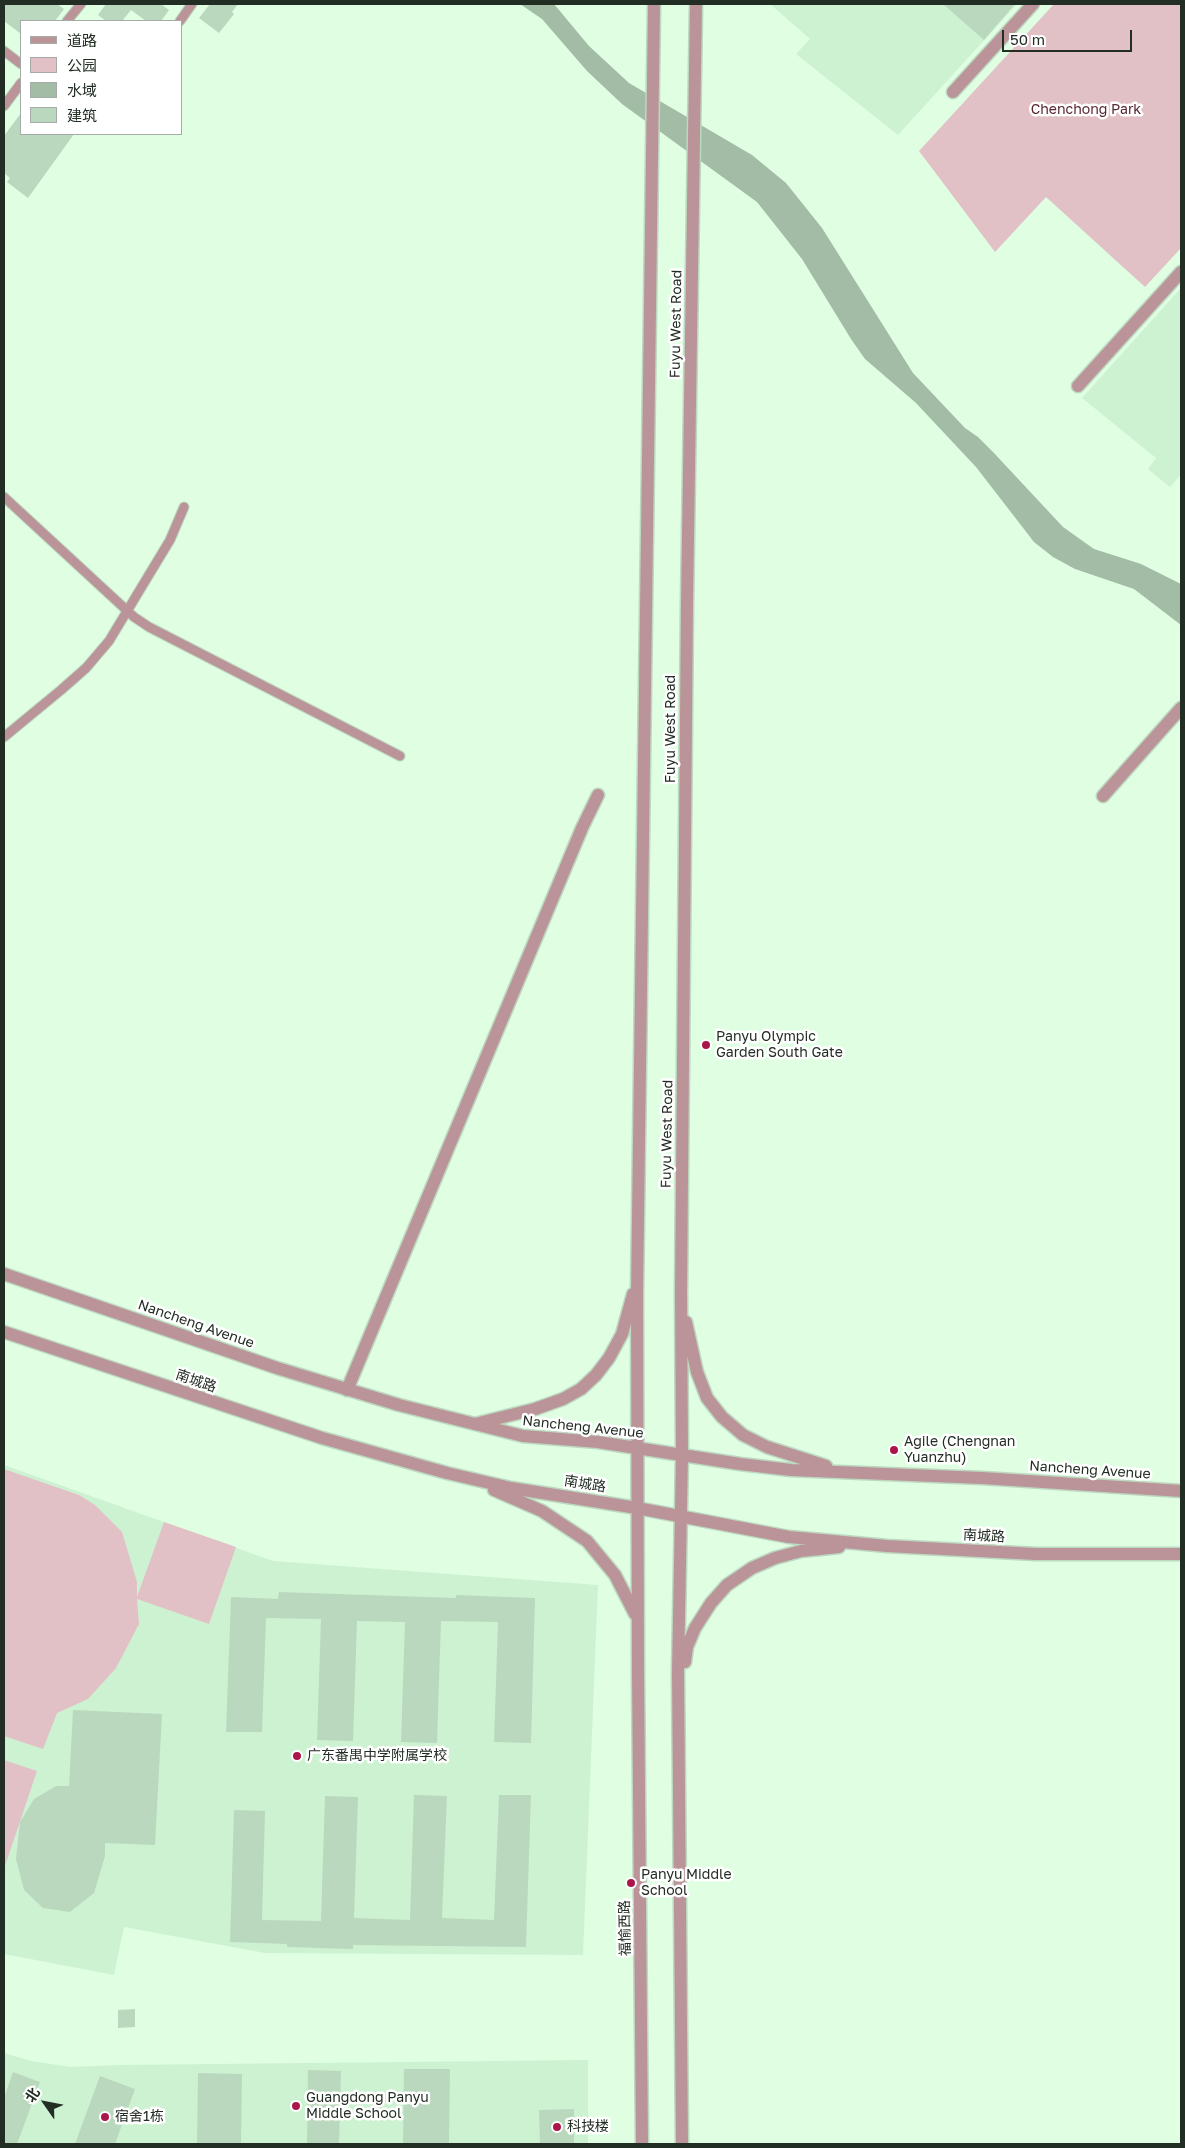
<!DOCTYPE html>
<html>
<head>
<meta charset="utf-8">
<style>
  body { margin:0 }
  #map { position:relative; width:1185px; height:2148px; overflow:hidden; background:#dffee2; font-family:"Golos Text","Noto Sans SC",sans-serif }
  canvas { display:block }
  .frame { position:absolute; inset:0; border:5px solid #222d23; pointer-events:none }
  .legend { position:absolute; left:20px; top:20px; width:162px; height:115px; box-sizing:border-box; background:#fff; border:1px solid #a7aba7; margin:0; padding:6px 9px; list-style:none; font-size:15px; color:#222d23 }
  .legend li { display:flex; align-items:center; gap:10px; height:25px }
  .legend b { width:25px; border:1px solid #a7aba7 }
  .north { position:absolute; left:20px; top:2078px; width:50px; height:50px; -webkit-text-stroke:4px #fff; paint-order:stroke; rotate:303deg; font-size:14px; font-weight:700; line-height:20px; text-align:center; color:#222d23 }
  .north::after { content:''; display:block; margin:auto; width:18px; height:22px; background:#222d23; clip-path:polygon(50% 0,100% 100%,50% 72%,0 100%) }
  .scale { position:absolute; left:1002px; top:30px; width:130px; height:22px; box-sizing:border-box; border:2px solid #222d23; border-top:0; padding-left:6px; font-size:15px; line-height:18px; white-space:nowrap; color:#222d23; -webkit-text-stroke:4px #fff; paint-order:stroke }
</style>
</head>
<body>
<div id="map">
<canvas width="1185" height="2148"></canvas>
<div class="frame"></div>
<ul class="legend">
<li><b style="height:6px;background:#ba9499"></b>道路</li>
<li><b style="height:14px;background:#e1c1c6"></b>公园</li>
<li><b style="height:14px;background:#a2bca5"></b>水域</li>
<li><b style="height:14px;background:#bad8bd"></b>建筑</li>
</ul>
<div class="north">北</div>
<div class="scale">50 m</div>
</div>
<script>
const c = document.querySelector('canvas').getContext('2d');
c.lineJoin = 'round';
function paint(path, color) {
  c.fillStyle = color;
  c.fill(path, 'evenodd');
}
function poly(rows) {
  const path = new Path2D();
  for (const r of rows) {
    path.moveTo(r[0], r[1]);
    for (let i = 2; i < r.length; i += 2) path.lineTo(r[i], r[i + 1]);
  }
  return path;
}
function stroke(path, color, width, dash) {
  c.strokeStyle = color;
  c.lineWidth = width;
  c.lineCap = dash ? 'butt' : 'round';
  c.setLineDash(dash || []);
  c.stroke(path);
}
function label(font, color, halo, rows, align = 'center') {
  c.font = font + ' "Golos Text","Noto Sans SC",sans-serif';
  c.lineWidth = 5;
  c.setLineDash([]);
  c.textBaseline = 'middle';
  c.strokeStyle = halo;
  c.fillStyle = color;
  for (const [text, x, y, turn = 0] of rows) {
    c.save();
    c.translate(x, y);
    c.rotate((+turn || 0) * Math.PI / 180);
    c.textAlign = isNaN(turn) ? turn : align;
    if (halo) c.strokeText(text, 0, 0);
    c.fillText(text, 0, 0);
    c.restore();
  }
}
paint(poly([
  [770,4,1017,4,898,135,796,54,810,39],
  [1181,288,1181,474,1170,487,1148,469,1156,458,1082,398],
  [4,1465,273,1561,598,1585,583,1955,265,1953,124,1927,114,1975,4,1954],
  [4,2053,31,2061,71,2067,122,2065,588,2060,588,2144,4,2144]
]), '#cdf2d1');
paint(poly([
  [1054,4,1181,4,1181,248,1145,287,1046,197,995,252,919,151],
  [4,1469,79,1495,95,1505,122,1532,137,1582,137,1597,164,1522,236,1547,209,1624,137,1599,139,1624,116,1668,88,1699,57,1713,43,1749,4,1736],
  [4,1760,37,1771,4,1869]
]), '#e1c1c6');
paint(poly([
  [520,4,554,4,589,46,629,83,752,155,786,183,822,228,913,373,965,428,978,437,993,452,1063,527,1094,549,1141,564,1181,584,1181,625,1134,589,1075,569,1053,557,1034,542,976,467,916,403,865,359,851,339,802,259,757,202,622,104,587,71,542,19]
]), '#a2bca5');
paint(poly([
  [4,4,57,4,64,9,55,21,21,21,21,34,4,21],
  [106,4,161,4,169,10,161,21,146,21,131,10,122,21,106,21,98,15],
  [210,4,238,4,232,12,234,14,219,33,199,18],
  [943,4,1015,4,984,40],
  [21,113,21,134,74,134,28,198,7,182,10,178,4,173,4,136],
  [279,1592,456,1598,456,1595,535,1598,531,1743,494,1742,498,1622,441,1621,437,1743,401,1742,405,1622,357,1621,353,1741,317,1740,321,1619,266,1618,262,1732,226,1732,231,1597,278,1599],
  [73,1710,162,1714,155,1845,105,1843,105,1856,94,1893,70,1912,43,1908,24,1890,16,1859,20,1822,34,1799,56,1786,69,1786],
  [414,1795,447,1796,442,1918,494,1920,499,1795,531,1795,526,1947,353,1945,353,1949,287,1947,287,1944,230,1942,234,1810,265,1811,262,1920,321,1921,325,1796,358,1797,354,1918,410,1920],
  [135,2009,135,2027,118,2028,118,2010],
  [404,2069,450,2069,449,2144,403,2144],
  [308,2070,341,2071,339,2144,307,2144],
  [13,2072,40,2082,17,2144,4,2144,4,2098],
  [198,2073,242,2074,241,2144,197,2144],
  [100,2076,135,2089,115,2144,75,2144],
  [574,2109,574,2144,540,2144,539,2110]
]), '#bad8bd');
const service = poly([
  [67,21,81,4],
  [180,21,192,4],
  [4,51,21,64],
  [4,106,21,83],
  [4,497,134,617,149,627,400,756],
  [4,737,61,690,86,668,109,641,170,540,184,507]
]);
const minor = poly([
  [953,92,1033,4],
  [1078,386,1181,272],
  [1103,796,1181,708],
  [347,1390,582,828,598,795]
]);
const tertiary = poly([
  [4,1274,277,1368,399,1405,523,1436,598,1442,740,1464,791,1470,982,1478,1181,1491],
  [686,1322,697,1372,707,1398,722,1417,743,1435,767,1447,826,1466],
  [4,1332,322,1438,447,1473,511,1488,637,1508,789,1537,887,1546,1036,1554,1181,1554],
  [475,1424,535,1409,563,1399,581,1389,596,1375,609,1358,622,1334,633,1294],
  [494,1490,542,1511,587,1541,615,1575,635,1614],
  [685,1662,687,1647,695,1628,711,1603,727,1585,752,1568,775,1558,801,1551,839,1547],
  [642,2144,638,1671,637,1292,654,4],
  [682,2144,678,1672,682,1454,681,1292,687,603,696,4]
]);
stroke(service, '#bdd8c0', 11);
stroke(minor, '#bdd8c0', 15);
stroke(tertiary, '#bdd8c0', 15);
stroke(service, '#ba9499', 9);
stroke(minor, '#ba9499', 12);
stroke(tertiary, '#ba9499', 12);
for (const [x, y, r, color] of [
  [706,1045,5,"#aa1649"],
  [894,1450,5,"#aa1649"],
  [297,1756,5,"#aa1649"],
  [631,1883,5,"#aa1649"],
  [296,2106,5,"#aa1649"],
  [105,2117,5,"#aa1649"],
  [557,2127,5,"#aa1649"]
]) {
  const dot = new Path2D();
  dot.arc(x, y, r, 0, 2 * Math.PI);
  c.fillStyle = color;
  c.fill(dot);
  stroke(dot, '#fff', 2);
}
label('14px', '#582731', '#fff', [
  ["Chenchong Park",1086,110]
]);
label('14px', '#222d23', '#fff', [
  ["Fuyu West Road",676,324,-89],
  ["Fuyu West Road",671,729,-90],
  ["Fuyu West Road",667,1134,-89],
  ["Nancheng Avenue",196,1324,19],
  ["南城路",196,1381,19],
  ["Nancheng Avenue",583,1427,6],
  ["Nancheng Avenue",1090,1470,4],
  ["南城路",585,1484,9],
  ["南城路",984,1536,3],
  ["福愉西路",625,1928,-91]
]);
label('14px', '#222d23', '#fff', [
  ["Panyu Olympic",716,1037],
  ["Garden South Gate",716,1053],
  ["Agile (Chengnan",904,1442],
  ["Yuanzhu)",904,1458],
  ["广东番禺中学附属学校",307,1756],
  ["Panyu Middle",641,1875],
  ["School",641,1891],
  ["Guangdong Panyu",306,2098],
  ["Middle School",306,2114],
  ["宿舍1栋",115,2117],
  ["科技楼",567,2127]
], 'left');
</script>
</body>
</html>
